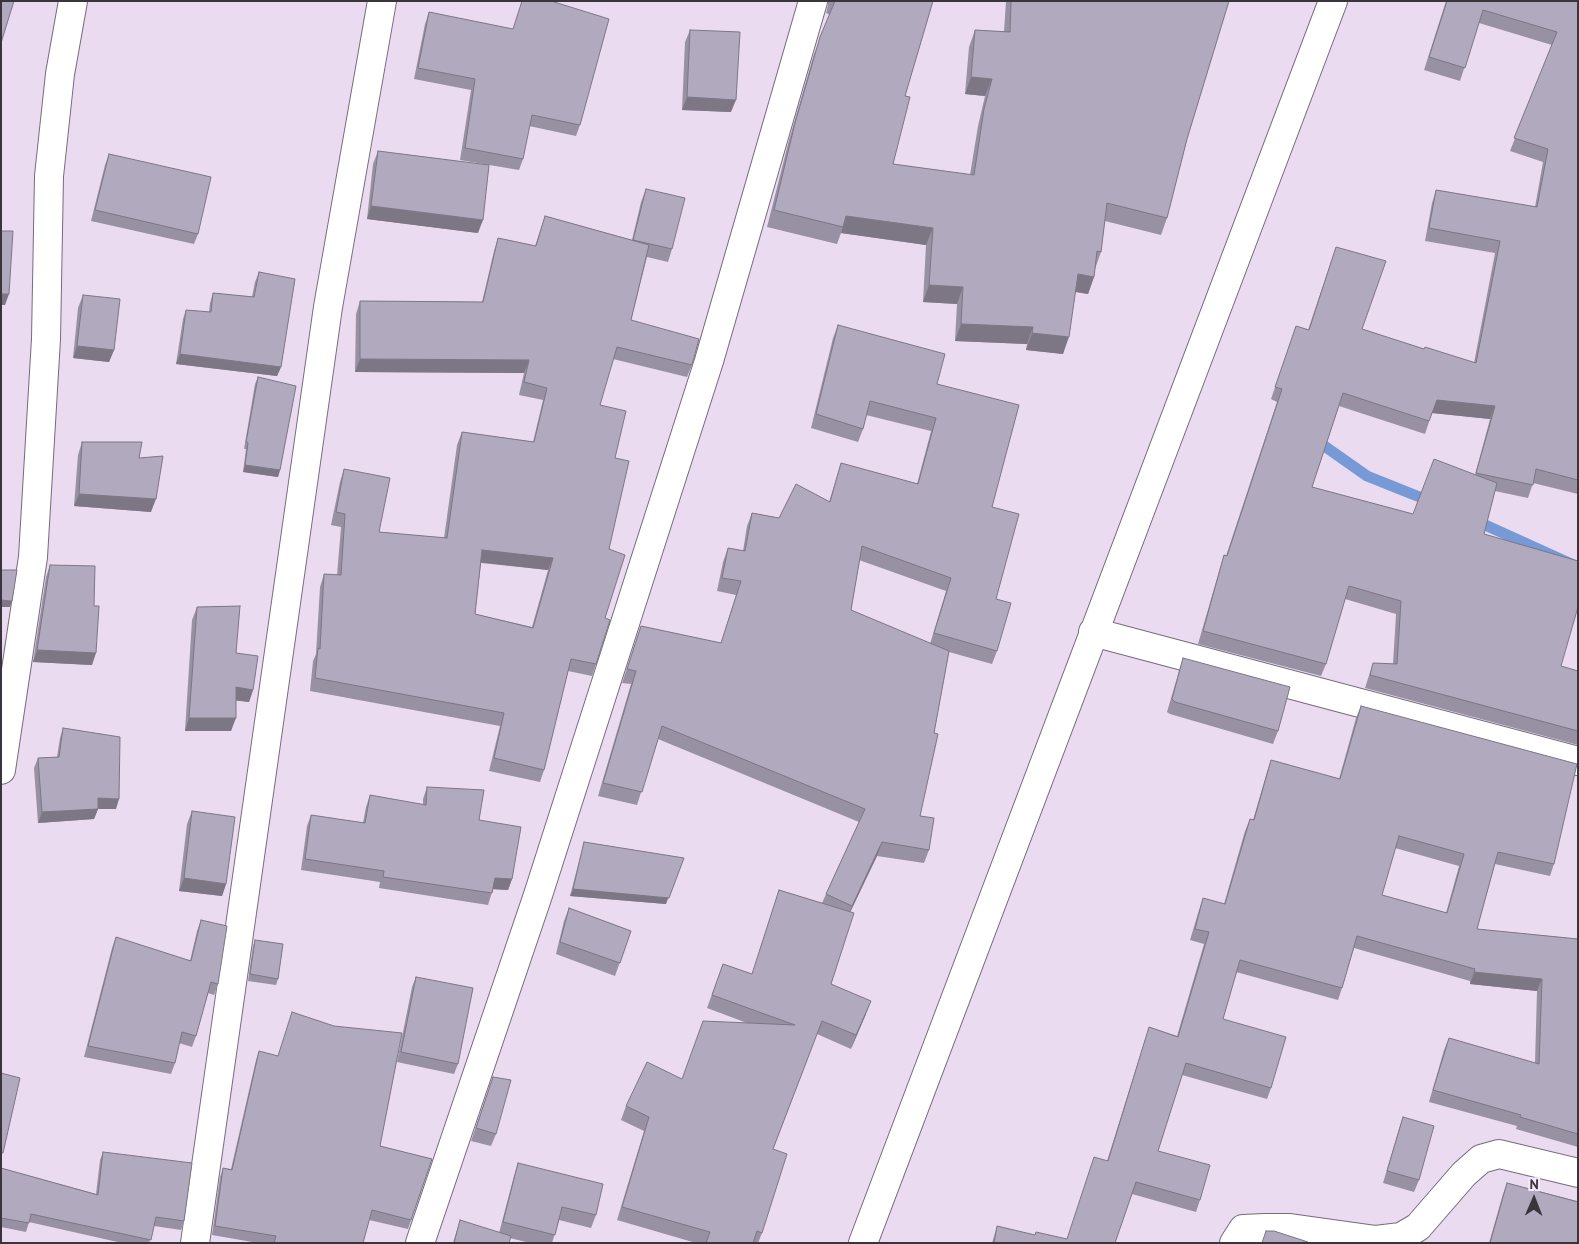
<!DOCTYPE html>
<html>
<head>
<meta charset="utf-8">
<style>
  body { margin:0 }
  #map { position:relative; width:1579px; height:1244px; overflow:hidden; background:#eadbf0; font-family:"PT Sans",sans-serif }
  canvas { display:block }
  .frame { position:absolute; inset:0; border:2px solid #3a353d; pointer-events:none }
  .north { position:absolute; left:1509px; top:1174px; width:50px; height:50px; -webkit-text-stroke:4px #f7e8fd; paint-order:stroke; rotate:1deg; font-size:14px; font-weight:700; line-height:20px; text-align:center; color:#3a353d }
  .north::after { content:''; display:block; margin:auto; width:18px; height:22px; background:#3a353d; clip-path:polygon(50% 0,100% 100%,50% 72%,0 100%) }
</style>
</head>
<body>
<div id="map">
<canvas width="1579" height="1244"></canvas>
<div class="frame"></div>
<div class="north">N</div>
</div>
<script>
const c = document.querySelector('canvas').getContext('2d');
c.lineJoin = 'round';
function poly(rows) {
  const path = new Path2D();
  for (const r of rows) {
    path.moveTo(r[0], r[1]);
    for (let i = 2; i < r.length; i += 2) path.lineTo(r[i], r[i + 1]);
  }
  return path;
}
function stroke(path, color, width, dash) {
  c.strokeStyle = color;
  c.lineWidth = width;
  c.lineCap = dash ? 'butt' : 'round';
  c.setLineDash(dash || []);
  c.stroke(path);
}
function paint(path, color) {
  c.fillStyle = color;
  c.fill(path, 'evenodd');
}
stroke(poly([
  [1313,438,1367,476,1432,502],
  [1472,519,1578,567]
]), '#779ad7', 11);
const street = poly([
  [1093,632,1578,761],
  [1,770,33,557,46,339,49,176,60,74,73,1],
  [195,1243,328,307,382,1],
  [420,1243,538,895,709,361,813,1],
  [1234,1243,1243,1229,1265,1228,1290,1228,1376,1240,1401,1237,1418,1227,1464,1174,1481,1159,1499,1154,1578,1173]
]);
const highway = poly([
  [863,1243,1333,1]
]);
stroke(street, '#776b7d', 30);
stroke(highway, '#776b7d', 30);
stroke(street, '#fff', 28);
stroke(highway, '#fff', 28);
paint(poly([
  [828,1,933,1,905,96,893,164,970,175,978,126,985,96,965,94,969,47,975,30,1004,32,1006,1,1229,1,1187,139,1167,218,1161,235,1105,221,1101,252,1095,269,1094,277,1088,294,1075,292,1063,354,1026,350,1027,344,955,341,957,304,923,302,926,245,841,233,837,244,767,227,789,140,814,54,830,15,826,13,828,5],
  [1446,1,1578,1,1578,494,1533,483,1528,498,1495,491,1484,534,1561,666,1578,671,1578,745,1365,688,1373,663,1393,664,1396,614,1345,599,1326,664,1321,676,1198,644,1220,568,1224,555,1226,556,1277,402,1271,399,1296,326,1308,330,1336,247,1362,329,1424,349,1474,363,1495,253,1425,241,1432,203,1436,190,1535,207,1543,162,1510,151,1552,45,1479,23,1460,81,1424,70],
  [1339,406,1425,434,1432,413,1490,419,1475,475,1413,514,1312,487],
  [429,12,580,125,576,136,529,126,523,159,519,170,460,160,471,90,414,79,425,24],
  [690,30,731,112,682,110,685,42],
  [378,151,478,233,367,219,373,164],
  [109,154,198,234,194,244,91,221,105,165],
  [646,189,672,249,668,262,647,257,631,320,692,365,687,377,613,359,600,405,615,458,605,618,596,664,592,676,568,671,544,770,540,782,489,771,500,726,310,691,313,661,316,654,320,587,324,574,337,575,341,527,331,525,340,482,344,469,379,532,444,538,457,445,462,432,533,442,543,400,519,395,524,373,355,372,356,314,360,301,482,302,494,251,498,238,535,246,545,216,632,240,641,202],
  [481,563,548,570,532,627,475,614],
  [259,272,281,367,277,376,176,364,183,319,186,310,209,312,210,303,213,293,252,297,255,282],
  [83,295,114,350,109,362,73,358,78,308],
  [838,325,937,384,992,507,996,599,997,651,992,664,949,652,934,733,920,816,929,850,924,863,877,856,850,912,831,984,866,1014,851,1049,817,1034,773,1149,762,1233,758,1243,696,1243,617,1220,644,1131,621,1120,626,1106,682,1079,747,1023,707,1008,723,964,752,974,779,890,822,903,826,894,859,822,658,739,637,805,598,796,631,684,622,683,641,626,721,643,736,595,717,591,723,562,728,548,743,551,747,526,752,513,779,518,829,502,841,463,917,484,931,431,866,415,863,429,858,442,811,428,833,338],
  [859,560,946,591,930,644,851,610],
  [258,377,280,470,278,477,243,472,246,449,244,449,255,384],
  [82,442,139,458,151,512,74,506,78,455],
  [50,565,94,606,92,665,33,662,46,577],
  [197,607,236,653,253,690,249,702,236,700,231,731,185,731,192,620],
  [1183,658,1278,731,1273,744,1170,714,1167,712,1179,671],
  [1361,706,1554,864,1550,876,1495,864,1477,929,1578,939,1578,1147,1516,1129,1517,1126,1429,1102,1444,1050,1449,1038,1535,1063,1537,991,1470,984,1470,981,1354,948,1342,988,1338,1000,1236,972,1223,1019,1271,1088,1267,1099,1182,1075,1158,1151,1200,1200,1196,1212,1132,1194,1115,1243,992,1243,997,1226,1035,1235,1067,1239,1107,1161,1149,1027,1177,1036,1204,944,1190,940,1199,910,1203,898,1224,904,1245,831,1250,819,1253,820,1267,772,1271,760,1339,779,1356,718],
  [1395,848,1459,866,1446,913,1382,895],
  [63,728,116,809,98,809,94,819,38,823,34,768,38,758,57,757,60,738],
  [427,787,479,820,512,879,508,890,493,889,488,905,379,888,380,882,301,870,307,826,311,815,363,823,366,807,370,795,423,805,423,799],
  [192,811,226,884,222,896,179,891,187,824],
  [584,842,666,904,570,896],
  [569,908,631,931,615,976,556,954,564,921],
  [201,920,218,984,214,995,208,993,196,1036,192,1047,179,1043,175,1063,171,1074,84,1057,112,948,116,937,190,961,197,931],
  [255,940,278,979,276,985,248,981,253,946],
  [416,977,458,1064,454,1074,397,1062,412,987],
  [259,1051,380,1146,432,1159,408,1229,369,1220,363,1243,258,1243,212,1235,220,1177,223,1168,231,1169,256,1060],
  [493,1077,496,1134,491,1146,471,1141],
  [1403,1117,1419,1180,1414,1192,1383,1183,1399,1129],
  [103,1152,184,1221,181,1230,154,1226,149,1243,122,1243,29,1222,26,1232,1,1227,1,1168,96,1194,100,1160],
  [518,1163,596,1215,591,1228,559,1220,552,1243,530,1243,510,1238,509,1243,453,1243,460,1220,499,1233,514,1176],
  [1507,1183,1577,1201,1578,1200,1578,1243,1489,1243,1503,1194]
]), '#9891a3');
paint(poly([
  [971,77,992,79,985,96,965,94],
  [687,97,736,100,731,112,682,110],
  [371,206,483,220,478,233,367,219],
  [846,216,933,228,926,245,841,233],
  [1078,274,1094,277,1088,294,1071,291],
  [929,285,963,287,957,304,923,302],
  [1,294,9,294,5,305,1,305],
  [961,324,1033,327,1027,344,955,341],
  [1032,333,1069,337,1063,354,1026,350],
  [77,346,114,350,109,362,73,358],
  [180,354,281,367,277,376,176,364],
  [360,359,529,360,524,373,355,372],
  [1437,400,1495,406,1490,419,1432,413],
  [245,465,280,470,278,477,243,472],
  [79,494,156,499,151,512,74,506],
  [482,550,553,558,548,570,478,562],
  [1,600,12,601,10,607,1,607],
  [37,650,96,653,92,665,33,662],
  [236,687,253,690,249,702,231,700],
  [189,718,236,718,231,731,185,731],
  [98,798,119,799,116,809,98,809,94,819,38,823,42,812],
  [882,842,877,856,847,919,852,906],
  [684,858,666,904,570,896,573,889],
  [184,878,226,884,222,896,179,891],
  [495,878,512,879,508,890,491,889],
  [1474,972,1542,979,1537,991,1470,984],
  [871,1001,866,1014,851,1049,856,1035]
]), '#7c7685');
const building = poly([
  [1,1,14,1,1,43,1,1],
  [522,1,551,1,609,19,580,125,532,115,523,159,465,148,475,79,418,68,429,12,513,29,522,1],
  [835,1,933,1,905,96,910,97,893,164,974,175,984,109,992,79,971,77,975,30,1010,32,1011,1,1229,1,1187,139,1167,218,1107,203,1101,252,1097,251,1094,277,1078,274,1069,337,1032,333,1033,327,961,324,963,287,929,285,933,228,846,216,843,227,774,210,795,123,820,37,835,1],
  [1447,1,1578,1,1578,480,1536,469,1533,485,1476,473,1495,406,1437,400,1429,421,1343,393,1312,487,1413,514,1434,459,1497,483,1484,534,1578,561,1578,607,1561,666,1578,671,1578,731,1370,675,1373,663,1397,664,1401,601,1349,586,1326,664,1203,631,1224,555,1227,556,1282,389,1275,387,1296,326,1309,330,1336,247,1386,261,1362,329,1424,349,1425,347,1476,363,1500,241,1429,228,1436,190,1537,207,1548,149,1514,138,1557,32,1483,10,1465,68,1429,57,1447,1],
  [690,30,740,32,736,100,687,97,690,30],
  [378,151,489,165,483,220,371,206,378,151],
  [109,154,211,177,198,234,95,210,109,154],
  [646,189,685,198,672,249,633,240,646,189],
  [545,216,649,245,631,320,699,339,692,365,617,347,600,405,626,411,615,458,629,461,609,549,625,555,605,618,610,620,596,664,571,659,544,770,494,758,504,713,315,678,318,648,320,649,324,574,341,575,345,514,336,512,344,469,390,478,379,532,447,538,462,432,534,442,547,388,524,382,529,360,360,359,360,301,483,302,498,238,536,246,545,216],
  [482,550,553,558,533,628,475,614,482,550],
  [1,231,13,231,9,294,1,294,1,231],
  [259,272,295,279,281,367,180,354,186,310,211,312,213,293,254,297,259,272],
  [83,295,120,299,114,350,77,346,83,295],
  [838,325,945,354,937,384,1019,405,992,507,1019,514,996,599,1011,603,997,651,934,633,951,578,862,546,851,610,949,651,934,733,938,734,920,816,934,818,929,850,882,842,852,906,826,894,865,809,662,726,642,792,603,783,636,671,627,669,641,626,721,643,741,581,722,578,728,548,745,551,752,513,779,518,796,484,830,502,841,463,918,484,936,418,870,401,863,429,816,414,838,325],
  [258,377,296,386,280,470,245,465,248,443,246,442,258,377],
  [82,442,142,442,139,458,163,456,156,499,79,494,82,442],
  [50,565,95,566,94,606,99,606,96,653,37,650,50,565],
  [1,570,17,570,12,601,1,600,1,570],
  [240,606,236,653,258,656,253,690,236,687,236,718,189,718,197,607,240,606],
  [1183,658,1290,687,1278,731,1175,702,1172,699,1183,658],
  [1361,706,1577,764,1554,864,1498,852,1477,929,1578,939,1578,1134,1520,1117,1521,1115,1433,1090,1449,1038,1539,1064,1542,979,1474,972,1475,969,1357,936,1342,988,1240,960,1223,1019,1286,1037,1271,1088,1186,1063,1158,1151,1210,1165,1200,1200,1136,1182,1115,1243,994,1243,997,1226,1035,1235,1036,1232,1067,1239,1094,1157,1108,1161,1149,1027,1178,1037,1209,932,1195,929,1203,898,1225,904,1250,819,1254,820,1271,760,1340,779,1361,706],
  [1399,836,1464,854,1447,913,1382,895,1399,836],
  [63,728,120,737,119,799,98,798,98,809,42,812,38,758,59,757,63,728],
  [427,787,484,790,479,820,521,827,512,879,495,878,492,893,383,877,384,871,305,859,311,815,365,823,370,795,426,805,427,787],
  [192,811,235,817,226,884,184,878,192,811],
  [584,842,684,858,669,898,573,889,584,842],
  [779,890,854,913,831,984,871,1001,856,1035,822,1021,773,1149,787,1154,762,1233,757,1231,753,1243,706,1243,710,1232,622,1207,649,1117,626,1106,647,1062,682,1079,703,1021,795,1025,712,995,723,964,752,974,779,890],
  [569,908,631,931,620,963,560,942,569,908],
  [201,920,227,926,218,984,211,982,196,1036,182,1032,175,1063,88,1046,116,937,191,961,201,920],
  [255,940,283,944,278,979,250,974,255,940],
  [416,977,473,988,458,1064,401,1052,416,977],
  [292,1012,334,1026,402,1033,380,1146,432,1159,411,1220,372,1210,363,1243,274,1243,276,1236,215,1226,223,1168,232,1170,259,1051,278,1056,292,1012],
  [1,1073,20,1078,3,1153,1,1153,1,1073],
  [493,1077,511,1080,496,1134,476,1128,493,1077],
  [1403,1117,1434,1126,1419,1180,1387,1171,1403,1117],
  [103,1152,192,1163,184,1221,156,1217,151,1240,31,1214,29,1223,1,1218,1,1168,98,1195,103,1152],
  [518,1163,603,1184,596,1215,562,1207,555,1235,503,1222,518,1163],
  [1507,1183,1578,1202,1578,1243,1490,1243,1507,1183],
  [460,1220,511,1236,509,1243,454,1243,460,1220],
  [1266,1231,1274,1231,1308,1242,1307,1243,1262,1243,1266,1231]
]);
paint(building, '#b1a9be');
stroke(building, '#7c7685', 1);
</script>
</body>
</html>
